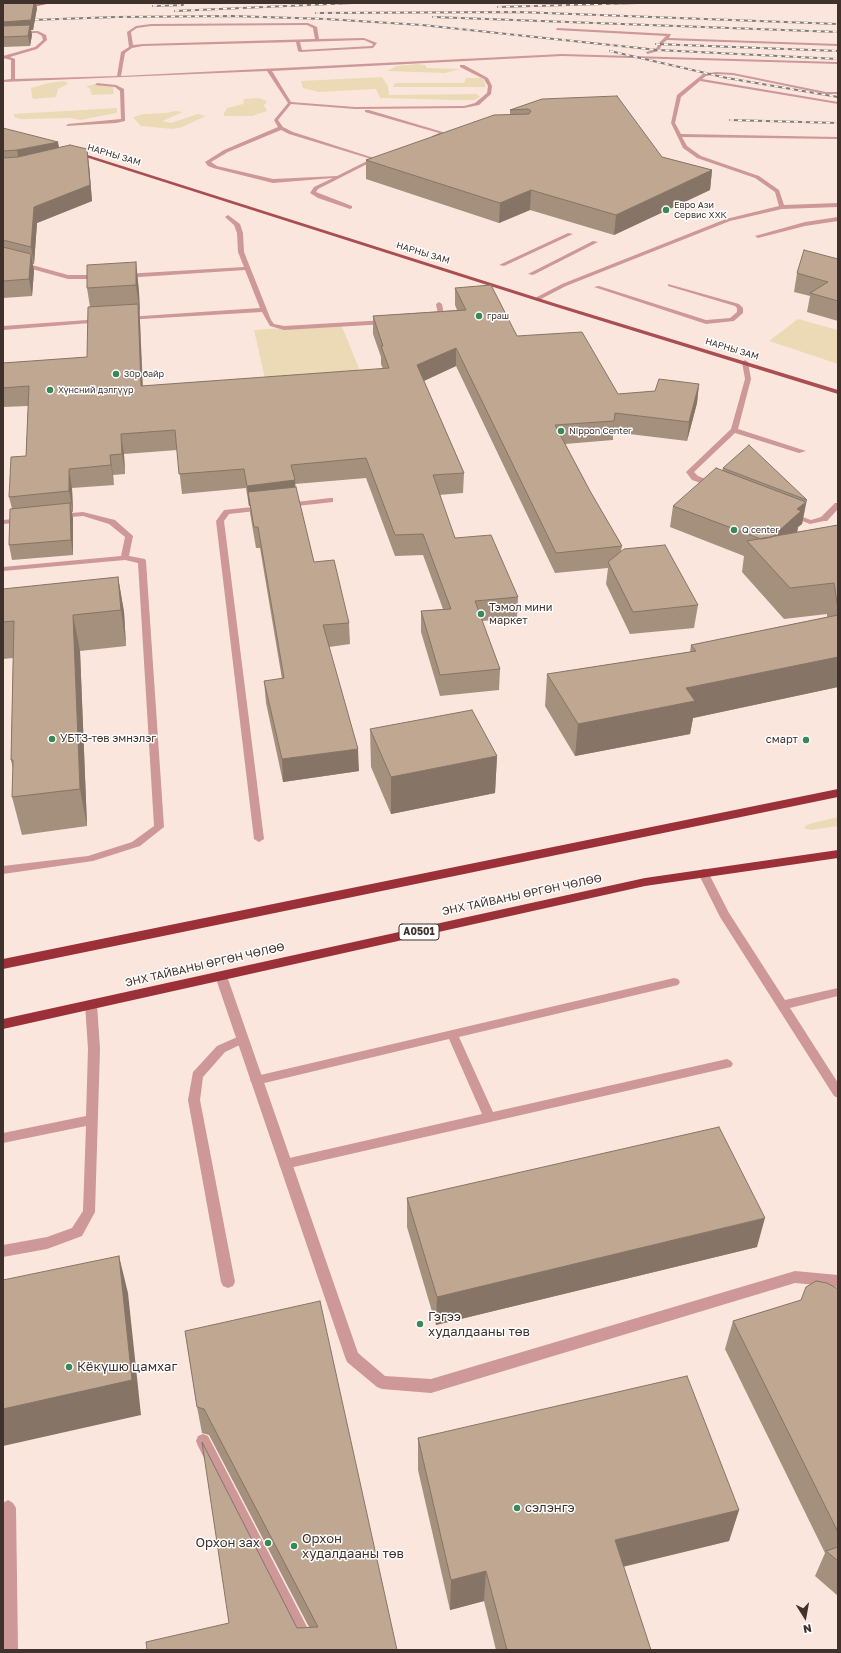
<!DOCTYPE html>
<html>
<head>
<meta charset="utf-8">
<style>
  body { margin:0 }
  #map { position:relative; width:841px; height:1653px; overflow:hidden; background:#fbe6de; font-family:"Golos Text",sans-serif }
  canvas { display:block }
  .frame { position:absolute; inset:0; border:4px solid #3f322d; pointer-events:none }
  .north { position:absolute; left:785px; top:1597px; width:40px; height:40px; -webkit-text-stroke:3px #fff; paint-order:stroke; rotate:169deg; font-size:11px; font-weight:700; line-height:16px; text-align:center; color:#3f322d }
  .north::after { content:''; display:block; margin:auto; width:14px; height:18px; background:#3f322d; clip-path:polygon(50% 0,100% 100%,50% 72%,0 100%) }
</style>
</head>
<body>
<div id="map">
<canvas width="841" height="1653"></canvas>
<div class="frame"></div>
<div class="north">N</div>
</div>
<script>
const c = document.querySelector('canvas').getContext('2d');
c.lineJoin = 'round';
function paint(path, color) {
  c.fillStyle = color;
  c.fill(path, 'evenodd');
}
function poly(rows) {
  const path = new Path2D();
  for (const r of rows) {
    path.moveTo(r[0], r[1]);
    for (let i = 2; i < r.length; i += 2) path.lineTo(r[i], r[i + 1]);
  }
  return path;
}
function stroke(path, color, width, dash) {
  c.strokeStyle = color;
  c.lineWidth = width;
  c.lineCap = dash ? 'butt' : 'round';
  c.setLineDash(dash || []);
  c.stroke(path);
}
function label(font, color, halo, rows, align = 'center') {
  c.font = font + ' "Golos Text",sans-serif';
  c.lineWidth = 3;
  c.setLineDash([]);
  c.textBaseline = 'middle';
  c.strokeStyle = halo;
  c.fillStyle = color;
  for (const [text, x, y, turn = 0] of rows) {
    c.save();
    c.translate(x, y);
    c.rotate((+turn || 0) * Math.PI / 180);
    c.textAlign = isNaN(turn) ? turn : align;
    if (halo) c.strokeText(text, 0, 0);
    c.fillText(text, 0, 0);
    c.restore();
  }
}
paint(poly([
  [418,64,425,65,427,68,460,69,445,73,387,71,397,66],
  [382,77,388,86,389,95,477,94,480,97,474,100,454,100,380,98,376,89,319,92,303,88,301,81],
  [466,78,483,78,486,87,393,87,395,83,464,83],
  [64,81,68,84,58,89,56,97,34,99,32,97,31,88,48,83],
  [96,84,113,87,114,94,92,95,90,89,86,86],
  [259,98,267,101,264,105,267,111,252,116,224,116,224,113,227,108,243,104,244,99],
  [117,108,117,113,80,120,70,118,21,119,14,117,14,114],
  [176,111,183,112,162,121,171,123,198,114,206,116,182,127,173,129,141,126,133,117,144,114,165,113],
  [798,319,838,330,838,364,769,341],
  [341,324,360,371,265,379,254,330],
  [838,817,838,826,811,830,804,828,807,825,813,823]
]), '#ebdab5');
paint(poly([
  [308,23,317,27,319,39,364,38,377,43,373,48,300,52,298,51,296,42,143,46,132,48,125,53,121,76,562,54,838,62,838,64,562,56,272,71,291,102,355,107,464,106,475,103,487,93,488,86,484,79,460,67,460,65,464,65,488,78,492,86,491,94,479,105,464,108,355,109,291,104,278,120,283,127,293,132,377,159,318,189,316,192,352,206,352,208,350,209,318,198,310,193,314,187,333,178,273,183,213,168,208,166,205,162,224,150,278,127,274,120,288,103,267,71,3,82,3,80,11,79,11,60,3,58,3,56,35,47,43,40,42,36,37,33,3,34,3,32,38,31,46,35,47,40,37,49,10,57,15,59,15,79,117,76,121,52,129,47,127,32,136,26,151,24,308,23],
  [307,25,313,28,315,39,143,44,133,45,131,32,137,28,151,26,307,25],
  [364,40,373,44,372,46,302,50,300,42,364,40],
  [281,130,289,134,371,159,337,176,273,179,217,166,211,162,228,152,281,130],
  [557,28,671,34,669,38,838,44,838,46,667,40,662,44,659,51,647,54,646,52,656,49,659,43,666,36,556,30,557,28],
  [716,72,733,73,826,92,838,92,838,94,826,94,733,75,716,74,706,76,702,79,838,102,838,104,700,81,681,97,675,123,681,134,838,137,838,139,682,137,687,146,701,156,759,176,779,190,784,205,838,203,838,207,782,209,730,221,566,286,539,300,535,300,535,298,562,284,726,219,779,206,775,192,755,178,697,158,683,148,671,123,677,95,703,74,716,72],
  [97,83,116,85,124,89,125,121,116,123,66,126,68,124,121,119,120,91,115,87,95,85,97,83],
  [365,110,369,110,446,133,432,138,432,136,439,133,365,112,365,110],
  [228,215,240,224,243,233,244,252,271,320,274,324,284,326,386,320,389,322,386,324,284,330,270,326,262,312,125,320,124,319,127,317,260,308,245,270,124,278,121,276,124,274,244,267,238,252,237,233,234,225,225,217,228,215],
  [838,217,838,221,805,226,758,238,755,236,805,222,838,217],
  [568,233,573,234,504,266,499,265,568,233],
  [593,241,598,242,533,275,528,274,593,241],
  [3,257,68,275,100,275,103,277,100,279,68,279,3,261,3,257],
  [668,284,739,304,743,308,743,313,734,321,706,324,594,287,599,286,706,320,730,318,737,312,737,308,735,306,668,286,668,284],
  [439,302,442,304,444,315,434,320,430,320,430,318,438,314,436,304,439,302],
  [101,319,104,321,103,322,3,330,3,326,101,319],
  [745,360,748,362,751,379,738,429,806,451,799,453,735,433,694,472,698,476,718,484,718,488,715,488,692,480,686,472,731,429,745,379,742,362,745,360],
  [330,498,333,498,333,502,288,507,284,505,288,503,330,498],
  [835,503,838,503,838,509,827,521,824,521,810,524,787,515,791,513,811,520,821,517,835,503],
  [262,506,265,506,265,510,229,514,224,521,264,839,259,842,254,839,216,521,224,510,262,506],
  [83,512,115,520,133,536,129,556,145,559,146,561,164,827,140,846,93,861,3,874,3,866,88,856,132,842,154,826,138,563,125,560,3,571,3,567,121,556,125,537,109,524,83,516,59,518,55,516,59,514,83,512],
  [23,518,26,518,26,522,3,524,3,520,23,518],
  [703,869,707,870,729,913,785,1000,838,988,838,996,790,1008,838,1083,838,1098,834,1096,720,917,698,873,703,869],
  [674,978,678,979,680,982,678,985,459,1037,493,1112,727,1059,731,1061,733,1064,731,1067,285,1169,281,1168,279,1164,281,1160,285,1159,482,1114,449,1039,256,1085,252,1083,250,1080,252,1077,674,978],
  [91,1000,95,1001,97,1004,100,1049,95,1212,82,1236,47,1249,3,1257,3,1245,47,1237,72,1228,83,1211,86,1126,3,1143,3,1133,86,1116,88,1049,85,1004,87,1001,91,1000],
  [242,1035,246,1036,248,1039,246,1042,225,1052,203,1077,200,1100,235,1282,233,1286,228,1288,223,1286,221,1282,188,1100,193,1072,217,1046,242,1035],
  [203,1434,208,1436,319,1650,302,1650,198,1446,196,1441,198,1436,203,1434],
  [8,1500,13,1503,16,1508,18,1650,3,1650,3,1503,8,1500]
]), '#cd9897');
paint(poly([
  [221,972,225,973,227,976,358,1353,385,1376,431,1379,795,1271,838,1275,838,1287,795,1283,431,1393,382,1389,377,1387,347,1362,345,1357,215,976,217,973,221,972]
]), '#cd9897');
paint(poly([
  [44,3,52,3,22,9,3,10,3,8,22,7,44,3]
]), '#ba6e6e');
paint(poly([
  [75,151,557,304,838,390,838,394,553,306,73,153,75,151]
]), '#aa4e51');
paint(poly([
  [838,789,838,797,3,969,3,959,838,789],
  [838,850,838,858,645,886,3,1029,3,1019,645,878,838,850]
]), '#9b3038');
const rail = poly([
  [153,6,183,5],
  [498,7,638,3],
  [175,11,353,3],
  [316,13,519,12,838,24],
  [433,17,838,32],
  [3,21,116,17,232,16,326,19,422,25,658,50,838,59],
  [656,44,838,51],
  [610,51,727,78,838,97],
  [730,120,838,123]
]);
stroke(rail, '#8a7a73', 2);
stroke(rail, '#fff', 1.5, [4]);
paint(poly([
  [3,3,37,8,33,30,31,30,32,35,30,46,3,47],
  [542,99,662,157,712,170,710,190,614,235,530,210,499,223,366,179,366,160,510,115,510,110],
  [3,128,59,148,89,165,92,201,37,223,34,264,32,264,34,271,32,296,3,298],
  [838,259,838,321,807,312,810,296,794,292,797,273],
  [136,262,139,292,140,315,140,322,143,386,383,369,381,364,381,357,373,334,373,316,457,310,455,305,455,288,517,336,618,394,655,391,699,384,697,403,687,441,613,432,613,440,565,444,590,491,622,546,621,551,698,605,694,628,630,634,606,584,608,568,555,573,456,366,424,381,464,473,463,493,439,495,455,538,518,597,517,618,482,621,500,669,499,690,440,696,421,632,421,611,443,609,423,555,395,556,366,478,295,484,314,562,349,623,350,644,329,647,359,771,283,782,266,703,264,681,282,679,260,548,256,548,250,513,250,506,249,506,246,488,182,494,177,450,124,454,125,474,113,475,114,485,72,488,73,512,72,512,73,519,73,555,12,560,9,545,12,509,9,497,26,456,28,406,3,407,3,363,87,357,90,307,87,288],
  [723,468,807,500,802,524,798,527,797,532,838,525,838,687,693,718,690,734,575,756,545,706,547,674,690,652,691,645,827,617,827,614,784,619,742,572,744,556,670,527,673,506,722,471],
  [118,577,124,612,126,646,80,651,87,826,22,835,12,797,13,769,11,760,13,658,3,659,3,589],
  [370,729,497,756,495,793,391,814,371,767],
  [407,1198,757,1247,436,1325,407,1227],
  [838,1289,838,1596,815,1576,825,1553,725,1349,733,1321],
  [185,1331,397,1650,297,1628,309,1627,209,1435,202,1433,197,1407],
  [418,1438,739,1510,729,1541,623,1567,651,1650,496,1650,484,1601,450,1610,418,1470]
]), '#a4907d');
paint(poly([
  [3,3,36,3,37,8,33,30,31,30,32,35,30,46,28,36,3,32],
  [58,142,61,157,20,166,17,150],
  [87,149,89,165,92,201,37,223,34,264,31,247,34,207],
  [712,170,710,190,614,235,616,215],
  [531,190,530,210,499,223,500,203],
  [31,254,34,271,32,296,29,279],
  [136,262,139,292,140,315,136,285],
  [138,304,140,322,143,405,141,386],
  [456,348,456,366,417,384,417,365],
  [699,384,697,403,687,441,689,422],
  [121,434,124,454,125,474,122,454],
  [110,455,113,475,114,485,111,465],
  [69,469,72,488,73,512,69,491],
  [295,480,296,500,248,492,250,506,249,506,247,486],
  [806,502,802,524,798,527,797,533,767,541,797,509],
  [70,503,73,519,73,555,71,540],
  [118,577,124,612,126,646,121,610],
  [73,615,80,651,87,826,80,789],
  [838,657,838,687,693,718,690,734,575,756,578,724,686,688],
  [358,749,359,771,283,782,282,759],
  [497,756,495,793,391,814,391,777],
  [765,1218,757,1247,436,1325,437,1297],
  [119,1256,128,1293,141,1415,3,1446,3,1409],
  [739,1510,729,1541,608,1570,615,1540],
  [486,1571,484,1601,450,1610,451,1580]
]), '#867566');
const building = poly([
  [3,3,34,3,31,20,3,22,3,3],
  [30,25,28,36,3,37,3,26,30,25],
  [617,96,662,157,712,170,616,215,531,190,500,203,366,160,494,115,529,114,531,111,528,109,510,110,542,99,617,96],
  [3,128,58,142,17,150,3,151,3,128],
  [70,145,87,149,90,185,34,207,31,247,3,240,3,158,18,157,70,145],
  [3,247,31,254,29,279,3,281,3,247],
  [804,250,838,259,838,301,810,293,828,282,797,273,804,250],
  [136,262,136,285,87,288,87,265,136,262],
  [491,285,517,336,582,332,618,394,655,391,659,379,699,384,689,422,615,413,614,421,555,425,590,491,622,546,556,553,456,348,417,365,464,473,433,475,455,538,491,535,518,597,475,601,500,669,440,675,421,611,451,609,423,534,395,535,366,458,291,465,295,480,247,486,244,469,179,474,175,430,121,434,122,454,110,455,111,465,69,469,69,491,9,497,11,457,26,456,29,386,3,388,3,363,87,357,88,307,138,304,141,386,389,368,381,346,383,346,373,316,466,310,455,288,491,285],
  [749,445,807,500,723,468,749,445],
  [716,468,806,502,797,509,801,511,772,537,761,539,673,506,716,468],
  [296,487,314,562,334,560,349,623,323,625,358,749,282,759,264,681,284,678,258,527,254,527,248,492,296,487],
  [70,503,71,540,9,545,10,509,70,503],
  [838,525,838,609,834,583,790,588,747,541,838,525],
  [665,545,698,605,633,612,608,562,624,549,665,545],
  [118,577,121,610,73,615,80,789,12,797,13,760,11,760,14,621,3,622,3,589,118,577],
  [838,615,838,657,686,688,695,701,578,724,547,674,696,651,691,645,838,615],
  [472,710,497,756,391,777,370,729,472,710],
  [719,1127,765,1218,437,1297,407,1198,719,1127],
  [119,1256,132,1380,3,1409,3,1280,119,1256],
  [816,1281,827,1283,838,1289,838,1532,733,1321,801,1300,806,1287,816,1281],
  [320,1301,397,1650,147,1650,146,1642,229,1623,202,1442,297,1628,318,1627,204,1409,197,1407,185,1331,320,1301],
  [687,1376,739,1510,615,1540,651,1650,507,1650,486,1571,451,1580,418,1438,687,1376],
  [838,1547,838,1561,826,1551,838,1547]
]);
paint(building, '#bfa791');
stroke(building, '#867566', 1);
for (const [x, y, r, color] of [
  [666,210,4,"#398858"],
  [479,316,4,"#398858"],
  [116,374,4,"#398858"],
  [50,390,4,"#398858"],
  [561,431,4,"#398858"],
  [734,530,4,"#398858"],
  [481,614,4,"#398858"],
  [52,739,4,"#398858"],
  [806,740,4,"#398858"],
  [420,1324,4,"#398858"],
  [69,1367,4,"#398858"],
  [517,1508,4,"#398858"],
  [268,1543,4,"#398858"],
  [294,1546,4,"#398858"]
]) {
  const dot = new Path2D();
  dot.arc(x, y, r, 0, 2 * Math.PI);
  c.fillStyle = color;
  c.fill(dot);
  stroke(dot, '#fff', 1.5);
}
label('9px', '#3f322d', '#fff', [
  ["НАРНЫ ЗАМ",114,155,17],
  ["НАРНЫ ЗАМ",423,253,17],
  ["НАРНЫ ЗАМ",732,349,17]
]);
label('9px', '#3f322d', '#fff', [
  ["Евро Ази",674,205],
  ["Сервис ХХК",674,215],
  ["граш",487,316],
  ["30р байр",124,374],
  ["Хүнсний дэлгүүр",58,390],
  ["Nippon Center",569,431],
  ["Q center",742,530]
], 'left');
for (const [x, y, w] of [
  [419,932,40]
]) {
  const box = new Path2D();
  box.roundRect(x - w / 2, y - 8, w, 16, 3);
  c.fillStyle = '#fff';
  c.fill(box);
  stroke(box, '#3f322d', 1);
}
label('bold 10px', '#3f322d', null, [
  ["A0501",419,932]
]);
label('11px', '#3f322d', '#fff', [
  ["Тэмол мини",489,608],
  ["маркет",489,621],
  ["УБТЗ-төв эмнэлэг",60,739],
  ["смарт",798,740,"right"]
], 'left');
label('11px', '#3f322d', '#fff', [
  ["ЭНХ ТАЙВАНЫ ӨРГӨН ЧӨЛӨӨ",522,895,-12],
  ["ЭНХ ТАЙВАНЫ ӨРГӨН ЧӨЛӨӨ",205,965,-13]
]);
label('13px', '#3f322d', '#fff', [
  ["Гэгээ",428,1317],
  ["худалдааны төв",428,1332],
  ["Кёкүшю цамхаг",77,1367],
  ["сэлэнгэ",525,1508],
  ["Орхон",302,1539],
  ["худалдааны төв",302,1554],
  ["Орхон зах",260,1543,"right"]
], 'left');
</script>
</body>
</html>
